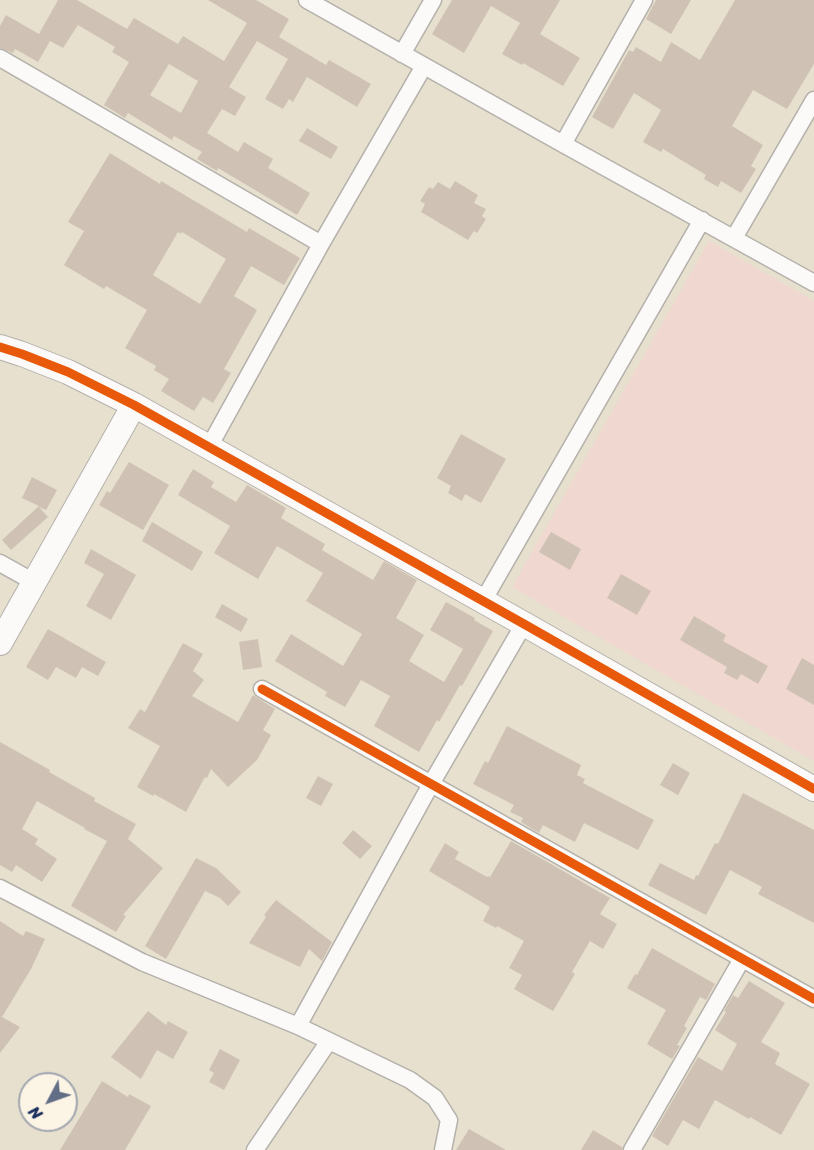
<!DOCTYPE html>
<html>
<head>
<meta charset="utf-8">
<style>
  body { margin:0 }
  #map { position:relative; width:814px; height:1150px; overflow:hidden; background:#e7e0cf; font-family:Sriracha,sans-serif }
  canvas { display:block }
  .north { position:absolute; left:18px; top:1072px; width:60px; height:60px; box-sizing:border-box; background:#fcf5e5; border:2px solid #a2a6af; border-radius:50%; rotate:229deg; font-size:16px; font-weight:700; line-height:24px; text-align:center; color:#1b2f5e }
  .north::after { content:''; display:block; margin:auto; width:21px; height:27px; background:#626d86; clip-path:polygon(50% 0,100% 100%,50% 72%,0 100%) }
</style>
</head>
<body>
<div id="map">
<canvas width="814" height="1150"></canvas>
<div class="north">N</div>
</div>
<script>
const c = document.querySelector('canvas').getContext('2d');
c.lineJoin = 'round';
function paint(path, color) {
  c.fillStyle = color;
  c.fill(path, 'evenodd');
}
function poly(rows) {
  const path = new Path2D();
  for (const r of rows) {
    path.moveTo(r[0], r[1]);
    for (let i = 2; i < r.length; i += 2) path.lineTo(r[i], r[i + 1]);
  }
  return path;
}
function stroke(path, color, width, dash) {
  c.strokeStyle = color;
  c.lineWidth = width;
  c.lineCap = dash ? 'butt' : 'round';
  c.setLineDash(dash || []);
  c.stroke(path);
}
paint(poly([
  [709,241,814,301,814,761,512,587]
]), '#f0d7cf');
paint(poly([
  [58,0,77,0,127,29,134,18,178,44,183,36,224,61,247,23,208,0,256,0,289,19,279,37,326,65,329,60,371,84,357,107,307,77,293,102,289,99,283,109,265,99,288,59,257,41,229,87,246,97,235,116,222,109,207,133,238,152,244,142,273,159,268,168,310,193,297,215,218,168,217,171,197,159,202,152,174,136,172,140,128,113,125,118,104,105,129,62,112,52,115,47,78,25,63,48,50,41,38,62,15,49,13,53,0,48,0,26,6,15,39,34],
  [169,64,198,81,181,113,150,95],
  [452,0,560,0,540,34,580,58,563,86,523,63,522,65,502,54,520,23,491,6,464,53,432,34],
  [656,0,691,0,671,34,646,19],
  [735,0,814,0,814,64,787,109,753,90,732,126,763,145,751,166,756,169,741,193,721,181,718,187,704,179,706,175,663,149,661,152,643,142,661,110,634,93,613,129,592,117,629,50,633,52,636,47,661,62,671,42,700,60],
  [307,128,338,147,331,159,299,141],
  [110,153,160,184,161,181,247,232,249,228,300,258,284,285,251,266,234,296,257,310,224,369,231,373,213,403,203,397,194,411,161,391,169,379,154,370,156,366,125,348,147,310,106,286,104,289,64,265,84,231,68,222],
  [178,232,181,234,182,232,226,259,200,304,153,275],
  [455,181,478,195,474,203,486,209,482,216,486,219,477,233,474,231,468,240,421,212,425,204,420,201,429,187,433,189,438,182,450,189],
  [461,434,506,459,481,503,465,494,462,501,448,493,451,486,437,478],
  [129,462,169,485,143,530,99,505,107,491,110,493],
  [193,469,214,482,211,487,236,502,247,485,286,508,281,518,325,544,322,550,373,580,384,561,417,580,396,618,424,635,409,661,444,682,463,649,430,630,446,602,475,618,474,620,493,631,462,686,460,685,439,722,437,720,419,752,374,726,390,696,361,680,345,707,325,696,327,692,275,661,291,634,343,666,362,634,306,601,323,573,277,546,258,579,214,553,230,526,178,495],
  [32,477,57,490,46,510,39,507,48,517,11,550,2,540,39,506,22,498],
  [152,522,203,552,192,571,142,541],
  [551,532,581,549,570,570,539,552],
  [91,549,136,575,111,620,86,606,104,574,84,563],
  [621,574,651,591,637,615,607,598],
  [222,604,248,619,241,632,215,617],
  [694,616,726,635,723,641,768,666,758,684,741,674,737,680,724,673,727,667,680,640],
  [48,629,106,662,98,676,82,667,76,678,56,667,48,680,26,667],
  [258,639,262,667,243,670,239,642],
  [183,643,203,654,193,671,204,680,192,696,238,722,253,695,275,709,263,730,271,735,257,760,228,787,211,769,207,778,205,777,186,812,154,794,153,796,137,787,160,746,128,728,140,709,145,712],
  [802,658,814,665,814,705,786,689],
  [507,726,581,765,577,775,585,779,583,783,654,820,638,850,584,823,575,842,543,825,539,833,521,822,523,818,510,812,514,805,473,784,485,761,488,763],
  [0,742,50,770,49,772,95,798,94,801,136,824,128,839,163,868,123,915,126,916,116,932,71,906,107,841,84,829,85,828,37,801,22,829,38,839,35,844,57,859,42,882,16,865,12,872,0,865],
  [673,763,690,773,678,795,660,785],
  [318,776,333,784,321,806,306,798],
  [743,793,814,830,814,923,758,894,762,887,730,870,706,915,648,885,660,863,694,880,696,875,698,876,715,843,718,844],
  [353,830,372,846,360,859,342,843],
  [511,841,610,898,600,914,617,924,603,949,590,941,572,972,575,974,553,1011,514,989,522,975,509,968,524,941,497,926,496,928,483,921,490,907,429,871,445,843,459,852,455,859,487,877,488,876,490,877],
  [196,858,216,868,241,892,228,906,220,898,205,891,166,959,145,946],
  [276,900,332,942,322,961,309,949,300,967,249,943,266,917,264,915],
  [0,921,23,936,26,931,45,939,31,969,2,1017,20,1027,0,1053],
  [652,948,715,984,706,1000,700,997,684,1026,687,1028,677,1045,680,1046,672,1059,647,1044,666,1010,627,988,635,974,637,975],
  [749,981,785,1003,761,1042,780,1053,775,1064,810,1084,781,1135,750,1117,749,1119,715,1100,699,1129,683,1120,668,1146,652,1136,698,1057,722,1071,737,1044,715,1030,726,1012,724,1011,733,995,738,998],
  [148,1011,166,1025,168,1021,188,1032,173,1059,157,1050,141,1079,111,1057],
  [220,1049,240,1060,224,1090,209,1082,214,1073,209,1070],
  [102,1081,128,1097,129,1094,151,1106,125,1150,60,1150],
  [469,1129,506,1150,456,1150],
  [593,1130,622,1147,622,1150,581,1150]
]), '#cfc2b4');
const street = poly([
  [307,0,563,144,814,283],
  [402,54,433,0],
  [0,58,321,244],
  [563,144,644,0],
  [734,238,814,100],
  [209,447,321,244,424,66],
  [0,563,34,582],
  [483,601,702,220],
  [262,689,814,999],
  [0,888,142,962,298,1026,410,1080,435,1098,449,1120,443,1150],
  [298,1026,431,784,524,624],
  [255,1150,329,1041],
  [632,1150,742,959]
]);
const secondary = poly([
  [0,347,22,354,68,372,134,405,524,624,814,789],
  [0,643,134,405]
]);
stroke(street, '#b4b1ab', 19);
stroke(secondary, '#b4b1ab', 26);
stroke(street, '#fbfaf8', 16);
stroke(secondary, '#fbfaf8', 24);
stroke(poly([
  [0,347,22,354,68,372,134,405,524,624,814,789],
  [262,689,814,999]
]), '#e8590c', 9);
</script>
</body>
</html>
